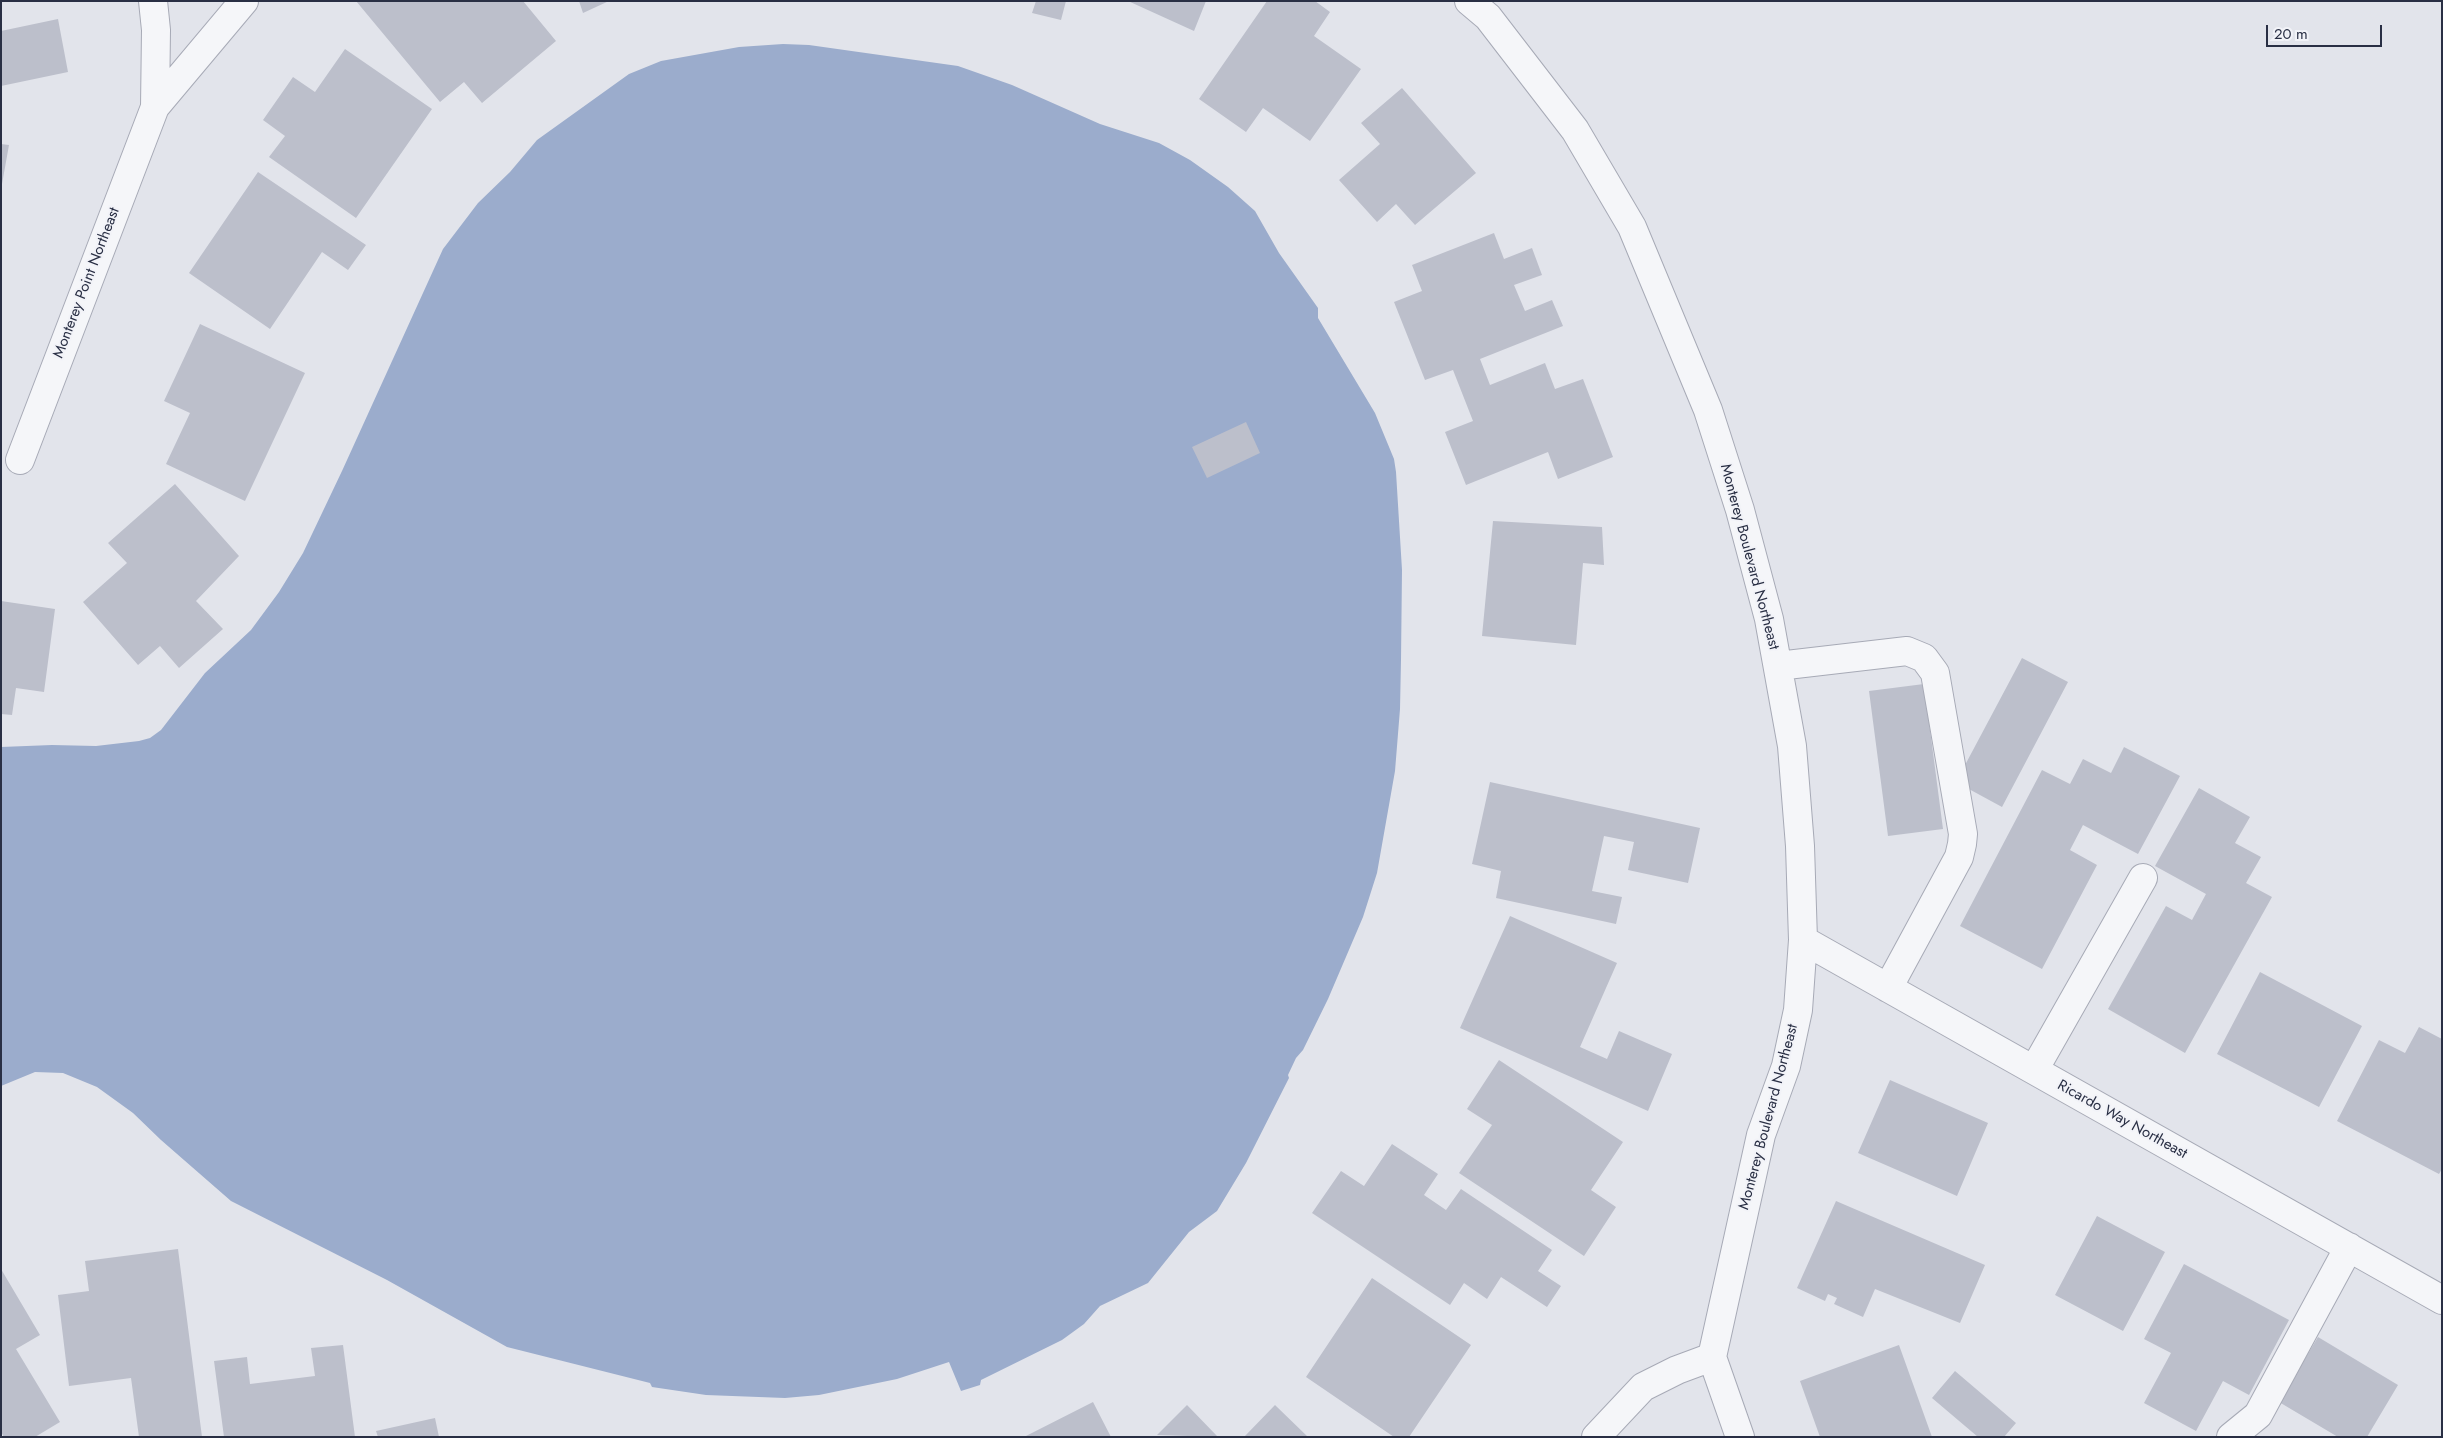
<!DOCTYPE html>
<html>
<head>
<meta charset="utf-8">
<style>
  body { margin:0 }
  #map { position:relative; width:2443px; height:1438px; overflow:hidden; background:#e2e4eb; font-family:Jost,sans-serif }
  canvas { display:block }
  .frame { position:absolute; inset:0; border:2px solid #292f44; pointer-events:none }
  .scale { position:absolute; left:2266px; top:25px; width:116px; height:22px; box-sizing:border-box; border:2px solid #292f44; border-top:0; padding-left:6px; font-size:15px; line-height:18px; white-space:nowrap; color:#292f44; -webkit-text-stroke:4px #f2f3f8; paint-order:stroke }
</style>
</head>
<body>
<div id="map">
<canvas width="2443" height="1438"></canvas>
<div class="frame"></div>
<div class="scale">20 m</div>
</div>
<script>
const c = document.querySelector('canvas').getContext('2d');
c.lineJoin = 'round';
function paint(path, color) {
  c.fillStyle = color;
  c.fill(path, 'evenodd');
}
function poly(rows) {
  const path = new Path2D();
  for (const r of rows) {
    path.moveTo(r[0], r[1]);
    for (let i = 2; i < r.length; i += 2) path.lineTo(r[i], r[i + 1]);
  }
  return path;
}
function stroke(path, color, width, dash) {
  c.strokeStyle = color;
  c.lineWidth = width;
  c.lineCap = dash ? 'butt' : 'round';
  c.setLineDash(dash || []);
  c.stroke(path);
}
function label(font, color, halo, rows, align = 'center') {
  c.font = font + ' Jost,sans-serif';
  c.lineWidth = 4;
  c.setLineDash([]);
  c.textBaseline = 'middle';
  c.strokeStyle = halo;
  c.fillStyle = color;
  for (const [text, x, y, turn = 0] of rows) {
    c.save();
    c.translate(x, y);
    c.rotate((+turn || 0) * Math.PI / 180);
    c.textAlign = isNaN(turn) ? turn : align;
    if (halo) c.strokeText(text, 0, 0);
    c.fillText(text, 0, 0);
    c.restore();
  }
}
paint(poly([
  [783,44,809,45,958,66,1012,85,1100,124,1159,143,1190,160,1228,187,1255,211,1279,253,1318,308,1318,318,1375,413,1394,459,1396,472,1402,570,1401,660,1400,709,1395,771,1377,873,1363,917,1328,999,1303,1050,1296,1058,1288,1075,1289,1078,1246,1163,1217,1211,1189,1232,1148,1283,1100,1306,1084,1324,1062,1340,981,1380,980,1385,961,1391,949,1362,897,1379,819,1395,785,1398,706,1395,652,1387,650,1383,507,1347,387,1280,231,1201,161,1140,133,1113,97,1087,63,1073,35,1072,1,1086,1,747,52,745,96,746,139,741,150,738,161,730,205,673,251,630,279,592,303,553,342,471,443,249,478,203,510,172,537,140,629,74,661,61,739,47]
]), '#9baccc');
paint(poly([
  [356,1,523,1,556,41,482,103,464,82,440,102],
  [579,1,609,1,583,13],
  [1036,1,1066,1,1061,20,1032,13],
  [1128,1,1206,1,1194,31],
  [1267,1,1315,1,1330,12,1314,36,1361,69,1310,141,1263,108,1246,132,1199,99],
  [58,19,68,72,1,86,1,31],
  [345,49,432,109,356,218,269,157,285,136,263,120,293,77,315,92],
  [1402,88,1476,173,1415,225,1396,204,1377,222,1339,180,1380,144,1361,123],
  [1,144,9,145,2,184,1,184],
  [258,172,366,245,348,270,322,252,270,329,189,273],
  [1494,233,1504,259,1532,248,1542,275,1514,285,1525,311,1552,300,1563,326,1480,359,1490,385,1545,363,1555,389,1583,379,1613,457,1558,479,1548,452,1466,485,1445,432,1473,421,1453,370,1425,380,1394,302,1422,291,1412,265],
  [200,324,305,373,245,501,166,464,190,413,164,401],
  [1246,422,1260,453,1207,478,1192,447],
  [175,484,239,556,196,601,223,629,179,668,160,646,138,665,83,602,127,563,108,543],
  [1493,521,1602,527,1604,565,1583,563,1576,645,1482,636],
  [1,601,55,609,44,692,16,688,12,715,1,714],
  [2022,658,2068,682,2002,807,1956,782],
  [1924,684,1943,829,1888,836,1869,691],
  [2124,747,2180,776,2138,854,2083,825,2070,850,2097,865,2042,969,1960,926,2042,770,2070,784,2083,759,2111,773],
  [1490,782,1700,828,1688,883,1628,870,1634,842,1604,836,1592,891,1622,897,1616,924,1496,898,1501,871,1472,864],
  [2199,788,2250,817,2235,843,2261,857,2246,883,2272,897,2185,1053,2108,1009,2166,906,2192,920,2206,894,2155,866],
  [1510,916,1617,963,1580,1047,1607,1059,1619,1031,1672,1054,1648,1111,1460,1028],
  [2260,972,2362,1026,2319,1107,2217,1054],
  [2419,1027,2442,1039,2442,1169,2439,1174,2337,1121,2379,1040,2405,1053],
  [1499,1060,1623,1142,1591,1190,1616,1207,1584,1256,1459,1173,1492,1125,1467,1109],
  [1890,1080,1988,1123,1957,1196,1858,1153],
  [1392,1144,1438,1174,1424,1195,1446,1210,1461,1189,1552,1250,1538,1271,1561,1286,1547,1307,1501,1277,1487,1299,1464,1283,1450,1305,1312,1213,1341,1171,1364,1186],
  [1836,1201,1985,1265,1960,1323,1875,1289,1863,1317,1834,1304,1837,1298,1828,1294,1825,1301,1797,1288],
  [2097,1216,2165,1252,2123,1331,2055,1295],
  [178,1249,202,1437,139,1437,131,1378,69,1386,58,1295,89,1291,85,1261],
  [2184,1264,2289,1320,2249,1395,2223,1381,2196,1431,2144,1403,2171,1353,2144,1339],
  [1,1269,40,1335,16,1349,60,1422,35,1437,4,1437,1,1432],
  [1372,1278,1471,1345,1409,1437,1394,1437,1306,1377],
  [2318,1337,2398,1385,2367,1437,2338,1437,2279,1402],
  [343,1345,355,1437,224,1437,214,1361,247,1357,250,1384,315,1376,311,1348],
  [1899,1345,1932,1437,1820,1437,1800,1381],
  [1955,1371,2016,1423,2004,1437,1978,1437,1932,1398],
  [1093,1402,1111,1437,1024,1437],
  [1187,1405,1218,1437,1157,1435],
  [1275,1405,1308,1437,1244,1437],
  [435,1418,439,1437,378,1437,376,1431]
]), '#bcbfcb');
const minor = poly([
  [153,1,156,30,155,107],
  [1469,1,1488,17,1575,130,1632,227,1708,410,1740,510,1769,619,1792,746,1800,846,1803,940,1798,1010,1786,1066,1761,1135,1712,1357,1740,1437],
  [20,460,155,107,244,1],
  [1778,666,1907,651,1924,658,1935,673,1963,834,1962,844,1959,857,1888,988],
  [1803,940,2442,1300],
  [2034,1070,2143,878],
  [1596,1437,1643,1387,1677,1370,1712,1357],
  [2231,1437,2258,1415,2349,1247]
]);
stroke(minor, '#a7aab6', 30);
stroke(minor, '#f5f6f9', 28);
label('15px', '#292f44', '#f2f3f8', [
  ["Monterey Point Northeast",87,283,-69],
  ["Monterey Boulevard Northeast",1749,557,75],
  ["Monterey Boulevard Northeast",1769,1117,-75],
  ["Ricardo Way Northeast",2122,1120,29]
]);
</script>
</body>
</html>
